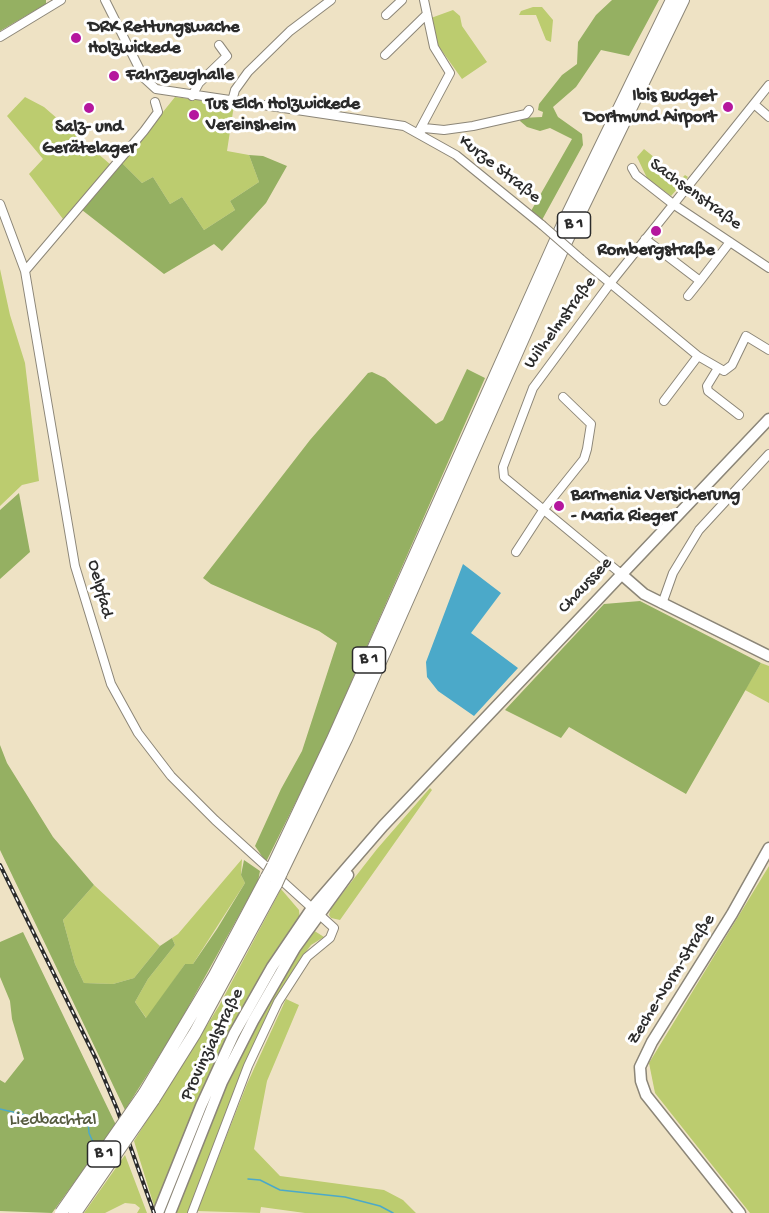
<!DOCTYPE html>
<html>
<head>
<meta charset="utf-8">
<style>
  body { margin:0 }
  canvas { display:block; background:#eee2c4 }
</style>
</head>
<body>
<canvas width="769" height="1213"></canvas>
<script>
const c = document.querySelector('canvas').getContext('2d');
c.lineJoin = 'round';
function paint(path, color) {
  c.fillStyle = color;
  c.fill(path, 'evenodd');
}
function poly(rows) {
  const path = new Path2D();
  for (const r of rows) {
    path.moveTo(r[0], r[1]);
    for (let i = 2; i < r.length; i += 2) path.lineTo(r[i], r[i + 1]);
  }
  return path;
}
function stroke(path, color, width, dash) {
  c.strokeStyle = color;
  c.lineWidth = width;
  c.lineCap = dash ? 'butt' : 'round';
  c.setLineDash(dash || []);
  c.stroke(path);
}
function label(font, color, halo, rows, align = 'center') {
  c.font = font + ' "Gochi Hand",sans-serif';
  c.lineWidth = 6;
  c.setLineDash([]);
  c.textBaseline = 'middle';
  c.strokeStyle = halo;
  c.fillStyle = color;
  for (const [text, x, y, turn = 0] of rows) {
    c.save();
    c.translate(x, y);
    c.rotate((+turn || 0) * Math.PI / 180);
    c.textAlign = isNaN(turn) ? turn : align;
    if (halo) c.strokeText(text, 0, 0);
    c.fillText(text, 0, 0);
    c.restore();
  }
}
paint(poly([
  [533,7,542,7,553,20,551,42,546,40,536,15,519,15,521,11],
  [453,10,460,16,462,26,487,62,462,79,437,44,431,18],
  [25,97,44,107,111,165,63,219,29,174,43,159,7,116],
  [175,97,234,105,227,151,249,155,259,182,230,201,235,210,204,230,182,197,170,204,153,177,142,183,122,163],
  [644,149,681,179,685,175,688,177,671,196,647,178,637,157],
  [0,269,10,315,25,363,39,481,22,485,0,506],
  [761,663,769,666,769,703,745,690],
  [430,788,432,790,340,920,331,918,329,915,331,908,377,849],
  [242,859,241,875,245,883,193,964,185,964,147,1019,135,1002,148,979,175,945,172,938,178,934],
  [769,866,769,1213,750,1213,655,1093,649,1063],
  [94,885,160,946,134,978,113,984,84,983,75,964,63,920],
  [281,889,299,910,300,922,259,980,218,1056,155,1209,134,1141,219,1006],
  [313,930,324,937,311,945,297,964,269,1012,243,1070,188,1213,176,1213,226,1085,283,974],
  [286,999,299,1005,267,1081,254,1149,280,1176,384,1190,403,1200,416,1213,305,1213,261,1207,260,1213,197,1211,247,1084],
  [125,1155,147,1213,137,1213,140,1208,135,1204,125,1203,105,1213,84,1213]
]), '#bccc6f');
paint(poly([
  [0,0,46,0,46,4,0,31],
  [612,0,659,0,629,56,601,50,576,87,553,107,558,117,582,134,583,145,542,220,531,211,572,139,550,128,540,131,527,127,520,121,521,118,542,117,543,112,538,110,539,104,562,75,577,64,578,42,596,15],
  [249,155,263,156,287,166,266,203,222,251,214,244,164,274,82,210,122,163,142,183,153,177,170,204,182,197,204,230,235,210,230,201,259,182],
  [467,369,485,378,321,751,266,862,255,846,281,789,302,751,337,643,319,631,211,584,203,578,310,440,368,373,372,372,385,378,436,424,443,420],
  [19,493,30,552,0,579,0,510],
  [640,601,761,663,686,794,569,727,561,738,505,710,604,604],
  [0,745,7,763,53,837,94,885,63,920,75,964,84,983,113,984,134,978,160,946,172,938,175,945,148,979,135,1002,146,1018,185,964,193,964,217,929,245,883,241,875,244,860,260,871,258,881,176,1029,125,1110,0,850],
  [23,932,116,1125,52,1213,0,1211,0,1080,5,1083,24,1059,12,1019,10,1001,0,977,0,942]
]), '#95b062');
paint(poly([
  [463,564,501,593,471,633,518,668,474,716,438,691,427,677,426,662]
]), '#4ba9c9');
stroke(poly([
  [0,1109,55,1122,88,1121,89,1133,97,1151],
  [248,1179,260,1180,280,1190,345,1197,380,1206,393,1213]
]), '#4ba9c9', 1.5);
const minor = poly([
  [105,0,144,78,156,89,404,126,456,155,542,225],
  [386,15,402,0],
  [0,37,61,0],
  [385,55,427,14],
  [192,96,199,83,227,56,219,45],
  [232,101,235,90,248,72,290,31,331,0],
  [754,104,769,117],
  [418,133,450,73,434,47,424,0],
  [419,133,424,128,444,130,473,126,526,114,529,110],
  [632,168,636,175,673,204,769,268],
  [0,204,25,271,75,566,111,684,138,733,171,776,215,820,334,928,330,938,307,957,278,1002,248,1066,192,1213],
  [645,239,700,281,688,296],
  [581,259,698,356,664,401],
  [25,271,144,131,158,112,155,102],
  [700,281,730,242],
  [698,356,724,371,732,365,746,336,769,350],
  [718,368,707,386,708,391,739,415],
  [516,552,544,509,584,459,587,449,591,424,563,397],
  [620,573,504,477,503,467,533,388,612,281,769,85],
  [662,604,673,573,699,530,769,454]
]);
const major = poly([
  [620,573,644,594,769,656],
  [158,1213,201,1106,234,1034,272,967,312,908,383,826,769,419],
  [170,1213,222,1082,253,1021,295,948,348,875],
  [740,1213,646,1095,641,1081,640,1067,652,1042,732,914,769,848]
]);
const highway = poly([
  [273,866,333,739,565,220,672,0],
  [281,873,346,739,562,250,683,0],
  [144,1094,215,975,267,877],
  [153,1100,195,1033,276,884]
]);
stroke(minor, '#8c8678', 10);
stroke(major, '#8c8678', 13);
stroke(highway, '#8c8678', 14);
stroke(minor, '#fff', 8);
stroke(major, '#fff', 10);
stroke(highway, '#fff', 12);
const rail = poly([
  [0,865,96,1059,117,1109,154,1213]
]);
stroke(rail, '#2b2b2b', 4);
stroke(rail, '#fff', 1.5, [4.5]);
const minorBridge = poly([
  [542,225,581,259]
]);
const highwayBridge = poly([
  [267,877,273,866],
  [276,884,281,873],
  [61,1213,144,1094],
  [75,1213,153,1100]
]);
stroke(minorBridge, '#8c8678', 10, []);
stroke(highwayBridge, '#8c8678', 14, []);
stroke(minorBridge, '#fff', 8);
stroke(highwayBridge, '#fff', 12);
for (const [x, y, r, color] of [
  [76,38,6,"#b5179e"],
  [114,76,6,"#b5179e"],
  [728,107,6,"#b5179e"],
  [89,108,6,"#b5179e"],
  [194,115,6,"#b5179e"],
  [656,231,6,"#b5179e"],
  [559,506,6,"#b5179e"]
]) {
  const dot = new Path2D();
  dot.arc(x, y, r, 0, 2 * Math.PI);
  c.fillStyle = color;
  c.fill(dot);
  stroke(dot, '#fff', 2);
}
for (const [x, y, w] of [
  [574,225,33],
  [369,660,33],
  [104,1154,33]
]) {
  const box = new Path2D();
  box.roundRect(x - w / 2, y - 13, w, 26, 4.5);
  c.fillStyle = '#fff';
  c.fill(box);
  stroke(box, '#2b2b2b', 1.5);
}
label('bold 16px', '#2b2b2b', null, [
  ["B 1",574,225],
  ["B 1",369,660],
  ["B 1",104,1154]
]);
label('bold 18px', '#2b2b2b', '#fff', [
  ["DRK Rettungswache",88,28],
  ["Holzwickede",88,49],
  ["Fahrzeughalle",126,76],
  ["Ibis Budget",716,97,"right"],
  ["Dortmund Airport",716,118,"right"],
  ["Tus Elch Holzwickede",206,105],
  ["Vereinsheim",206,126],
  ["Salz- und",89,128,"center"],
  ["Gerätelager",89,149,"center"],
  ["Rombergstraße",656,251,"center"],
  ["Barmenia Versicherung",571,496],
  ["- Maria Rieger",571,517]
], 'left');
label('18px', '#2b2b2b', '#fff', [
  ["Kurze Straße",499,170,38],
  ["Sachsenstraße",695,195,36],
  ["Wilhelmstraße",561,323,-54],
  ["Chaussee",586,586,-47],
  ["Oelpfad",99,589,75],
  ["Zeche-Norm-Straße",672,980,-58],
  ["Provinzialstraße",213,1045,-64]
]);
label('18px', '#565b3f', '#fff', [
  ["Liedbachtal",53,1121]
]);
</script>
</body>
</html>
